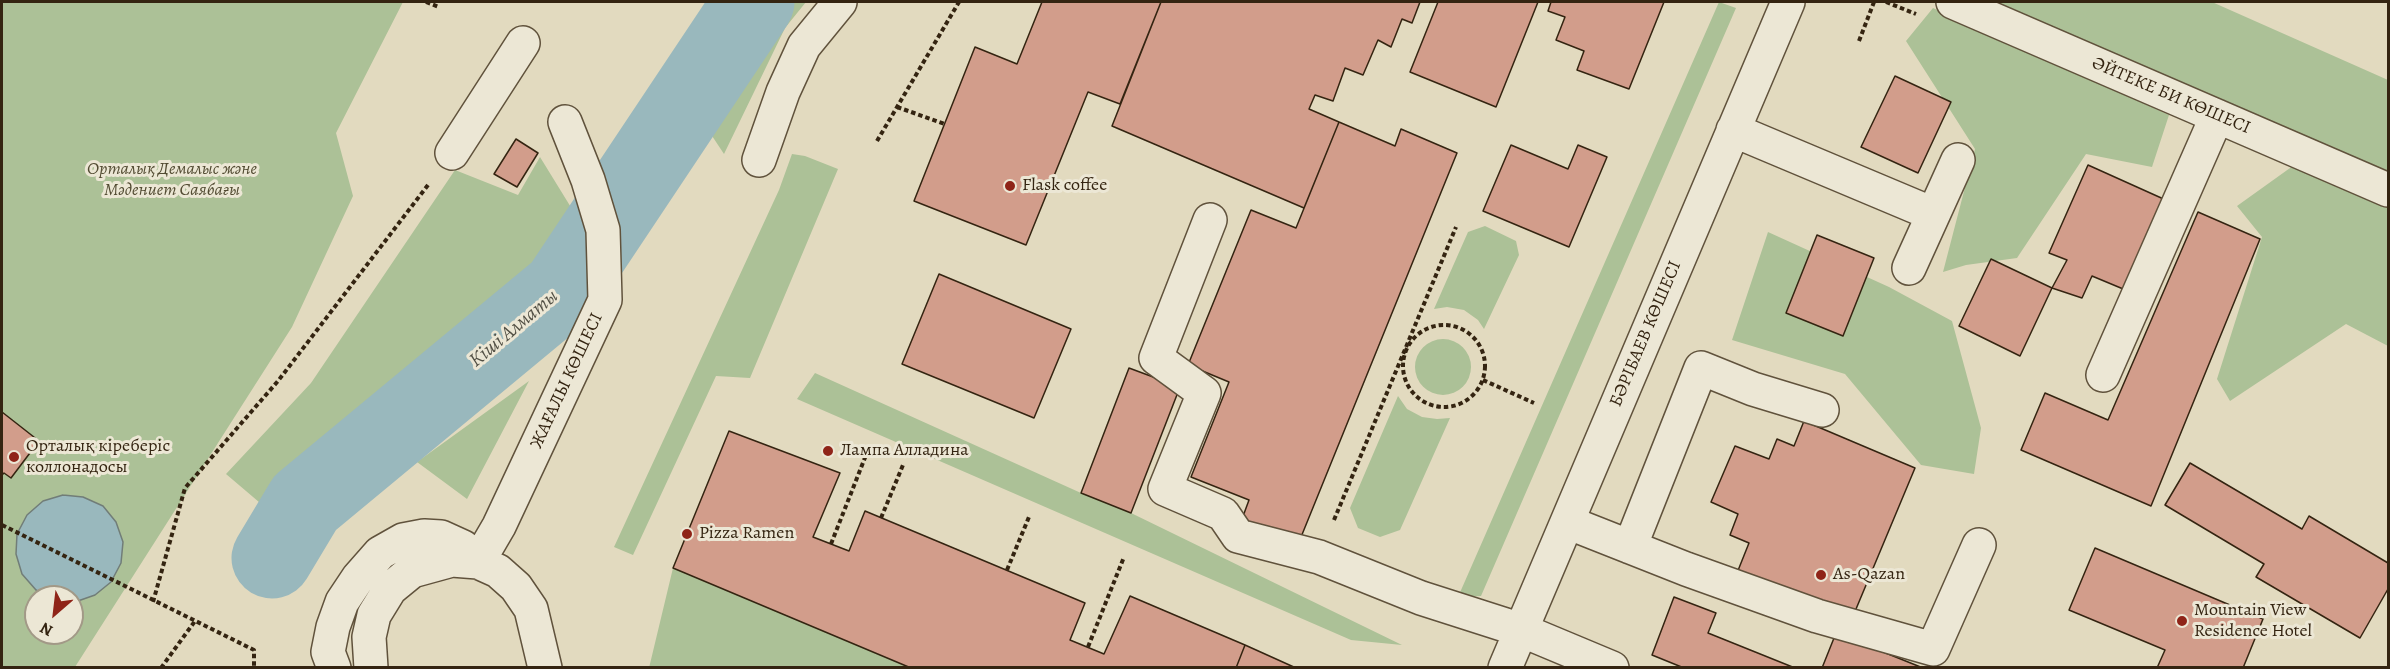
<!DOCTYPE html>
<html>
<head>
<meta charset="utf-8">
<style>
  body { margin:0 }
  #map { position:relative; width:2390px; height:669px; overflow:hidden; background:#e2dabf; font-family:Alegreya,serif }
  canvas { display:block }
  .frame { position:absolute; inset:0; border:3px solid #342411; pointer-events:none }
  .north { position:absolute; left:24px; top:585px; width:60px; height:60px; box-sizing:border-box; background:#ece7d5; border:2px solid #a29987; border-radius:50%; rotate:208deg; font-size:16px; font-weight:700; line-height:24px; text-align:center; color:#342411 }
  .north::after { content:''; display:block; margin:auto; width:21px; height:27px; background:#8f2418; clip-path:polygon(50% 0,100% 100%,50% 72%,0 100%) }
</style>
</head>
<body>
<div id="map">
<canvas width="2390" height="669"></canvas>
<div class="frame"></div>
<div class="north">N</div>
</div>
<script>
const c = document.querySelector('canvas').getContext('2d');
c.lineJoin = 'round';
function paint(path, color) {
  c.fillStyle = color;
  c.fill(path, 'evenodd');
}
function poly(rows) {
  const path = new Path2D();
  for (const r of rows) {
    if (r.length === 3) {
      path.moveTo(r[0] + r[2], r[1]);
      path.arc(r[0], r[1], r[2], 0, 2 * Math.PI);
      continue;
    }
    path.moveTo(r[0], r[1]);
    for (let i = 2; i < r.length; i += 2) path.lineTo(r[i], r[i + 1]);
  }
  return path;
}
function stroke(path, color, width, dash) {
  c.strokeStyle = color;
  c.lineWidth = width;
  c.lineCap = dash ? 'butt' : 'round';
  c.setLineDash(dash || []);
  c.stroke(path);
}
function label(font, color, halo, rows, align = 'center') {
  c.font = font + ' Alegreya,serif';
  c.lineWidth = 6;
  c.setLineDash([]);
  c.textBaseline = 'middle';
  c.strokeStyle = halo;
  c.fillStyle = color;
  for (const [text, x, y, turn = 0] of rows) {
    c.save();
    c.translate(x, y);
    c.rotate((+turn || 0) * Math.PI / 180);
    c.textAlign = isNaN(turn) ? turn : align;
    if (halo) c.strokeText(text, 0, 0);
    c.fillText(text, 0, 0);
    c.restore();
  }
}
paint(poly([
  [2,2,403,2,336,133,353,196,292,327,75,667,2,667],
  [36,597,72,597,72,633,36,633],
  [715,2,806,2,785,28,724,154,671,74],
  [1719,2,1736,8,1481,596,1458,597],
  [1978,2,2212,2,2388,80,2388,178],
  [1933,8,2169,115,2152,167,2086,154,2017,258,1966,265,1943,272,1975,149,1906,41],
  [792,154,805,156,838,169,750,378,716,376,633,555,614,547,779,190],
  [540,157,580,222,565,271,497,323,366,434,266,508,226,474,311,383,455,170,518,195],
  [2297,163,2388,206,2388,346,2346,324,2230,401,2217,379,2262,237,2237,206],
  [1485,226,1516,241,1519,255,1484,329,1478,320,1464,310,1447,307,1434,309,1468,232],
  [1768,232,1889,287,1952,321,1981,428,1974,474,1921,465,1845,374,1732,340],
  [1443,367,28],
  [815,373,1081,493,1131,513,1402,645,1351,640,797,399],
  [529,381,467,499,417,462],
  [1398,396,1407,409,1422,417,1437,419,1450,418,1400,530,1380,537,1358,528,1350,508],
  [673,568,909,667,649,668]
]), '#acc197');
const water = poly([
  [63,495,83,497,103,506,116,522,123,542,121,563,111,582,95,595,75,602,72,602,72,597,49,597,36,590,22,574,16,554,17,534,27,515,43,501,63,495]
]);
paint(water, '#99b8bd');
stroke(water, '#717d78', 1.5);
stroke(poly([
  [272,558,305,503,562,290,754,2]
]), '#99b8bd', 81);
const building = poly([
  [1042,2,1161,2,1120,104,1088,92,1026,245,914,201,975,47,1017,64,1042,2],
  [1161,2,1420,2,1412,23,1402,19,1391,47,1378,40,1363,75,1345,68,1333,101,1315,95,1309,109,1339,122,1304,208,1112,126,1161,2],
  [1438,2,1538,2,1496,107,1410,72,1438,2],
  [1551,2,1664,2,1629,89,1577,70,1584,51,1556,40,1565,17,1548,11,1551,2],
  [1895,76,1951,102,1918,173,1861,147,1895,76],
  [1339,122,1395,146,1401,129,1457,153,1299,542,1242,519,1249,500,1191,477,1229,382,1188,365,1251,210,1296,228,1339,122],
  [516,139,538,153,517,187,494,174,516,139],
  [1511,145,1568,169,1578,145,1607,157,1569,247,1483,211,1511,145],
  [2088,165,2168,201,2128,291,2092,276,2082,298,2052,288,2067,260,2049,253,2088,165],
  [2198,212,2260,239,2151,506,2021,450,2045,393,2108,420,2198,212],
  [1817,235,1874,258,1843,336,1786,313,1817,235],
  [1991,259,2052,288,2020,356,1959,326,1991,259],
  [939,274,1071,329,1034,418,902,364,939,274],
  [1129,368,1180,387,1131,513,1081,493,1129,368],
  [2,412,39,441,11,478,4,473,2,475,2,412],
  [1804,421,1915,468,1851,621,1737,573,1749,543,1730,535,1738,514,1711,502,1735,446,1769,459,1777,439,1794,446,1804,421],
  [729,431,840,473,813,537,849,551,865,511,1085,603,1070,640,1104,654,1130,596,1245,645,1236,668,911,668,673,568,729,431],
  [2190,463,2302,529,2309,516,2388,563,2388,589,2360,638,2256,577,2264,564,2165,505,2190,463],
  [2095,548,2263,619,2243,668,2157,668,2165,650,2069,610,2095,548],
  [1674,597,1716,613,1708,633,1795,668,1684,668,1652,655,1674,597],
  [1836,633,1923,668,1822,668,1836,633],
  [1245,645,1296,668,1236,668,1245,645]
]);
paint(building, '#d29d8b');
stroke(building, '#342411', 1.5);
const minor = poly([
  [1953,2,2388,190],
  [1733,130,1933,214],
  [452,153,523,43],
  [759,160,783,92,804,46,840,2],
  [1210,220,1156,358,1204,393,1165,489,1223,514,1238,536,1319,557,1421,598,1521,630,1612,668],
  [1909,268,1958,160],
  [2103,375,2217,116],
  [1567,522,1686,569,1817,616,1933,649,1979,545],
  [1630,547,1701,368,1753,389,1822,410],
  [334,668,328,652,333,627,342,602,358,578,380,553,403,540,424,536,441,537,463,547,478,562,499,526,605,300,603,230,588,180,565,122],
  [371,668,369,637,374,615,390,589,412,571,452,560,478,562,498,571,516,587,531,609,545,668],
  [1505,668,1788,2]
]);
stroke(minor, '#60523c', 36);
stroke(poly([
  [426,2,439,7],
  [1886,2,1916,14],
  [1859,41,1874,2],
  [897,107,945,124],
  [877,141,959,2],
  [1444,366,41],
  [1483,380,1534,403],
  [881,518,903,465],
  [1334,520,1456,227],
  [2,525,254,650,254,668],
  [831,544,868,450],
  [1007,570,1029,517],
  [153,602,185,488,278,381,428,185],
  [1088,647,1124,557],
  [161,668,195,621]
]), '#342411', 4, [4.5, 3]);
stroke(minor, '#ece7d5', 33);
for (const [x, y, r, color] of [
  [1010,186,6,"#8f2418"],
  [828,451,6,"#8f2418"],
  [14,457,6,"#8f2418"],
  [687,534,6,"#8f2418"],
  [1821,575,6,"#8f2418"],
  [2182,621,6,"#8f2418"]
]) {
  const dot = new Path2D();
  dot.arc(x, y, r, 0, 2 * Math.PI);
  c.fillStyle = color;
  c.fill(dot);
  stroke(dot, '#ece7d5', 2);
}
label('18px', '#342411', '#ece7d5', [
  ["ӘЙТЕКЕ БИ КӨШЕСІ",2171,96,23],
  ["БӘРІБАЕВ КӨШЕСІ",1646,334,-67],
  ["ЖАҒАЛЫ КӨШЕСІ",567,381,-65]
]);
label('italic 18px', '#524b32', '#ece7d5', [
  ["Орталық Демалыс және",172,170],
  ["Мәдениет Саябағы",172,191]
]);
label('18px', '#342411', '#ece7d5', [
  ["Flask coffee",1022,186],
  ["Орталық кіреберіс",26,447],
  ["коллонадосы",26,468],
  ["Лампа Алладина",840,451],
  ["Pizza Ramen",699,534],
  ["As-Qazan",1833,575],
  ["Mountain View",2194,611],
  ["Residence Hotel",2194,632]
], 'left');
label('italic 20px', '#525045', '#ece7d5', [
  ["Кіші Алматы",514,329,-40]
]);
</script>
</body>
</html>
